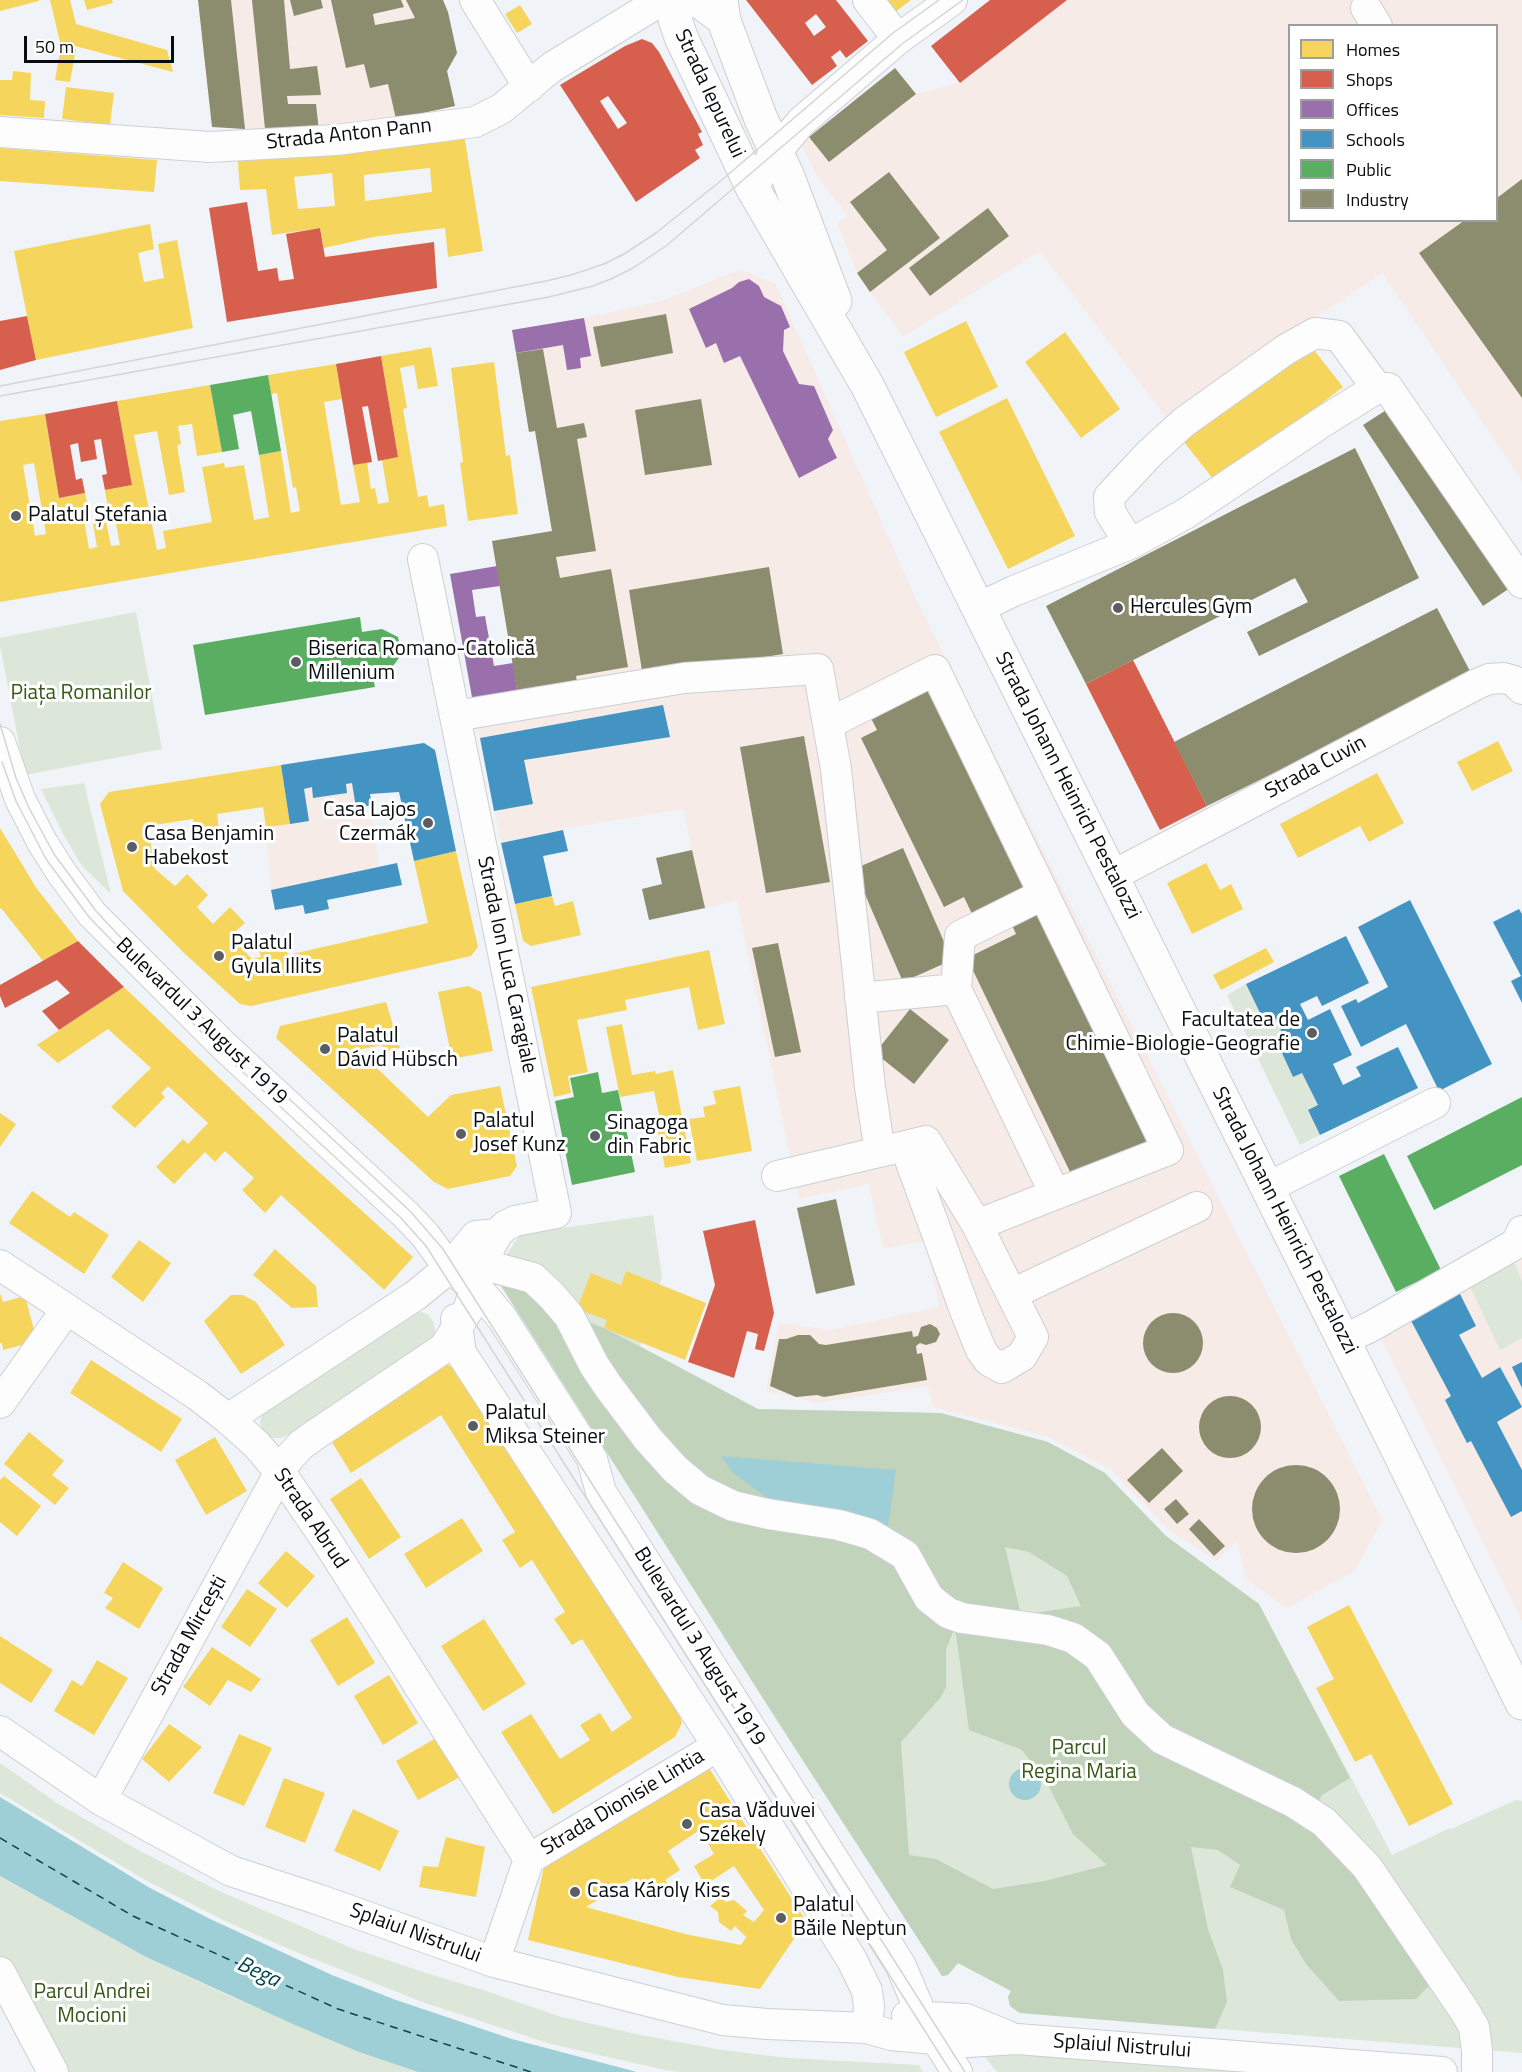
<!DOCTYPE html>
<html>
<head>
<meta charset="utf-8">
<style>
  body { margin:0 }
  #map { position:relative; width:1522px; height:2072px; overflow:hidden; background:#f0f4f8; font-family:"Titillium Web",sans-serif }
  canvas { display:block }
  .legend { position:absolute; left:1288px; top:24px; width:210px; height:198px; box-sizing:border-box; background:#fff; border:2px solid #9d9e9f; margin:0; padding:8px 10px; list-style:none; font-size:18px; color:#090c0f }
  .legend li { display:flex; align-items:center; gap:12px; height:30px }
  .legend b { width:30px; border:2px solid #9d9e9f }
  .scale { position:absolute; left:24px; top:36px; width:150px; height:27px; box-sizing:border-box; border:3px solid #090c0f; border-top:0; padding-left:8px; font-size:18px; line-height:21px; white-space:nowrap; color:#090c0f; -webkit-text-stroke:4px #fff; paint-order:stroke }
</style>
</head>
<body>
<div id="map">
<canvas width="1522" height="2072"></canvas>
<ul class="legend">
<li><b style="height:16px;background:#f6d55c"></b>Homes</li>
<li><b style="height:16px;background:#d6604d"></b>Shops</li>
<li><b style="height:16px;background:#9970ab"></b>Offices</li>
<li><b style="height:16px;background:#4393c3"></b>Schools</li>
<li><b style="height:16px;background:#5aae61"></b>Public</li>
<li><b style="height:16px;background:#8c8c6e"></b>Industry</li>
</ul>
<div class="scale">50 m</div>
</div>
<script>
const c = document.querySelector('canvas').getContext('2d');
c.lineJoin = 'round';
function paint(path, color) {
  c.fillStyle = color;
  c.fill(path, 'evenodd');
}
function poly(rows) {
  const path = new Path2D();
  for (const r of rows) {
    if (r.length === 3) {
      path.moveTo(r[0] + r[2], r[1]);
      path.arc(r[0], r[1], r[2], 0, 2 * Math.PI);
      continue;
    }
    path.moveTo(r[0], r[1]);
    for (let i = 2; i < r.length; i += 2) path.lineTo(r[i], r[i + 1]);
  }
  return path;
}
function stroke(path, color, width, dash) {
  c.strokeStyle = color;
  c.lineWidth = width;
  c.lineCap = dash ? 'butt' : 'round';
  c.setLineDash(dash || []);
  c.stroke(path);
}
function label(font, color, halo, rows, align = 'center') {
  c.font = font + ' "Titillium Web",sans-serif';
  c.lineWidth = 6;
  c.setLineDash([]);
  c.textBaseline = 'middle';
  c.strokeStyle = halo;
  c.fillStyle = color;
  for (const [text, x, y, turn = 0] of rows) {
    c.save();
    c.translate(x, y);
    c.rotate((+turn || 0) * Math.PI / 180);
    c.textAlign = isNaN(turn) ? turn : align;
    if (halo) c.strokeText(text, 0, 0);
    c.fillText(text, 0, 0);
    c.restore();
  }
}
paint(poly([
  [198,0,443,0,448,12,457,53,447,71,455,106,396,119,319,131,212,127],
  [1067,0,1522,0,1522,481,1382,273,1167,419,1040,251,903,337,857,273,837,224,848,215,818,178,802,146,809,137,895,68,916,94,960,83],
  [1290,26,1496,26,1496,220,1290,220],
  [741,269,776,285,916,599,1382,1520,1354,1572,1286,1608,1247,1580,1236,1541,1217,1561,1170,1531,1111,1470,1047,1436,933,1407,928,1386,818,1403,766,1391,779,1323,830,1330,939,1307,926,1241,883,1249,869,1184,799,1199,737,901,705,908,683,809,563,829,501,843,473,703,578,685,535,432,529,432,512,330,584,318,662,301],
  [363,752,379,867,271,890,266,827,290,823,281,765],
  [1522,1256,1522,1621,1378,1333]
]), '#f6ebe6');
paint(poly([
  [136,612,162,749,25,775,0,646,0,638],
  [84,783,111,894,82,866,62,832,41,789],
  [1246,984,1262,1017,1272,1012,1290,1049,1282,1053,1293,1076,1302,1073,1318,1105,1308,1111,1320,1135,1300,1145,1227,995],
  [653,1215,662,1277,640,1346,758,1409,941,1413,1048,1442,1105,1473,1166,1536,1259,1604,1392,1855,1450,1828,1451,1829,1516,1800,1522,1801,1522,2053,1020,2013,1010,2006,1008,1997,1011,1991,958,1963,948,1975,942,1976,771,1711,498,1281,498,1268,520,1234],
  [1513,1260,1522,1281,1522,1338,1500,1350,1469,1284],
  [421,1312,427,1314,433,1321,435,1329,434,1337,293,1433,281,1438,271,1438,262,1431,260,1421,264,1410,411,1313],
  [0,1763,57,1803,140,1851,219,1891,354,1949,432,1975,483,1990,558,2016,636,2034,722,2050,788,2058,919,2065,923,2072,679,2072,665,2070,551,2044,425,2003,296,1952,227,1922,145,1880,0,1793],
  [0,1876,146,1957,225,1994,359,2052,418,2072,53,2072,0,1972],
  [981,2052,1264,2072,997,2072]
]), '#dce7d9');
paint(poly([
  [498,1268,572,1316,604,1328,639,1346,758,1409,941,1413,1048,1442,1105,1473,1166,1536,1259,1604,1350,1778,1322,1795,1303,1829,1350,1836,1441,1974,1416,1999,1339,2001,1306,1964,1291,1939,1284,1910,1230,1887,1240,1865,1218,1850,1191,1847,1208,1929,1223,1970,1227,2002,1215,2029,1020,2013,1010,2006,1008,1997,1011,1991,958,1963,948,1975,942,1976,771,1711,498,1281],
  [1005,1547,1029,1552,1067,1576,1081,1606,1021,1615],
  [955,1627,969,1730,1022,1750,1045,1779,1073,1834,1107,1865,1045,1881,993,1889,936,1859,909,1855,901,1742,941,1697,946,1687,946,1650]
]), '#c2d3bc');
paint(poly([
  [721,1456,896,1470,888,1526,774,1503,733,1473],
  [1025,1784,16],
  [0,1797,150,1888,210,1919,332,1975,396,2000,512,2039,637,2072,418,2072,359,2052,295,2025,146,1957,0,1876]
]), '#9ecfd6');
paint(poly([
  [0,0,39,0,39,1,0,11],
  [50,0,70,0,76,24,167,50,173,72,60,42],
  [84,0,112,0,113,3,87,10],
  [884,0,911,0,894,13],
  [520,5,532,24,517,33,505,14],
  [61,46,76,49,70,82,55,80],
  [13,71,31,73,30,100,45,101,44,118,0,115,0,80,12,80],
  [66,87,114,93,110,125,62,119],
  [464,134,483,251,448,257,445,228,373,237,324,248,320,228,272,235,266,189,240,190,237,150],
  [430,168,432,192,365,201,364,175],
  [332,173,335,206,298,209,294,177],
  [0,148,157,160,154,192,0,181],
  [150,224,154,249,138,253,144,282,164,278,158,244,177,240,193,328,36,360,14,251],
  [966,321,998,387,936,417,904,352],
  [1065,332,1120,409,1081,438,1025,362],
  [1310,345,1343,387,1217,484,1184,442],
  [431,347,438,386,418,389,414,365,400,368,407,408,403,409,418,497,427,495,429,507,444,504,447,526,0,602,0,421,45,414,59,498,85,493,88,507,82,508,89,549,97,547,93,524,106,521,111,546,120,545,113,508,108,509,105,490,132,485,117,401,210,385,222,452,197,456,192,424,178,426,181,444,177,445,185,492,169,495,157,431,134,435,157,550,166,548,163,531,212,522,202,467,224,463,225,468,244,465,254,520,269,517,259,455,281,451,291,513,300,511,296,487,293,488,277,393,271,394,268,375,336,364,342,399,324,402,341,505,360,502,353,465,367,462,371,489,375,488,378,504,389,502,382,460,398,457,381,356],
  [34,463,46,534,35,536,23,465],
  [494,362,506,456,510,455,518,514,468,521,460,463,463,462,451,368],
  [1007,398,1075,536,1008,569,939,432],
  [1498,741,1513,771,1472,791,1457,762],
  [281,765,290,824,266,827,263,807,217,814,219,829,195,832,193,819,148,826,155,869,175,886,187,874,208,895,197,907,213,924,230,907,245,923,230,936,252,959,261,957,256,942,283,935,288,955,428,923,414,861,456,851,478,947,471,956,251,1006,240,1004,183,952,123,891,100,804,109,792],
  [1377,773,1404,823,1369,842,1360,826,1298,858,1280,824],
  [0,828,37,889,78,941,43,961,1,908,0,909],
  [1206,863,1220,890,1231,884,1243,909,1192,934,1167,883],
  [552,896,555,906,573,901,581,935,531,946,523,941,515,904],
  [1266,948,1274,962,1221,990,1213,975],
  [709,950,725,1024,698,1030,689,987,625,1000,627,1010,577,1020,588,1072,568,1076,571,1093,554,1097,531,987],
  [468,986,481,992,493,1051,452,1059,438,992],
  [124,987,298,1153,413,1257,384,1290,281,1195,265,1213,242,1190,254,1178,225,1151,215,1162,205,1152,174,1184,156,1167,183,1139,188,1144,208,1123,168,1086,161,1093,165,1097,135,1128,111,1107,151,1068,108,1029,58,1063,37,1045],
  [386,1002,400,1048,384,1052,382,1045,358,1050,428,1117,451,1095,500,1086,517,1166,510,1176,448,1189,434,1182,276,1038,280,1026],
  [622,1024,632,1075,655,1071,656,1074,673,1070,691,1163,665,1168,656,1125,661,1124,654,1091,620,1097,606,1027],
  [740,1086,752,1151,697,1161,689,1119,705,1117,703,1107,716,1104,713,1091],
  [0,1113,16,1124,0,1147],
  [32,1191,70,1217,74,1212,109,1235,84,1274,9,1223],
  [139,1240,171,1263,143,1302,111,1277],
  [275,1249,316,1286,318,1307,292,1308,253,1275],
  [626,1271,706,1303,685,1360,604,1328,607,1320,577,1309,591,1273,621,1285],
  [0,1293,3,1302,25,1296,37,1341,3,1350,2,1343,0,1343],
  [231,1295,243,1295,256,1302,285,1345,241,1374,204,1321],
  [91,1360,182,1419,161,1452,70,1393],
  [447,1365,460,1368,677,1707,682,1723,675,1737,553,1814,501,1732,531,1714,560,1759,590,1740,580,1725,600,1713,612,1732,632,1718,582,1639,572,1645,554,1619,565,1612,532,1560,520,1568,502,1540,515,1532,441,1415,351,1473,330,1439],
  [29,1432,64,1461,52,1475,69,1488,55,1505,4,1464],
  [215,1437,247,1491,206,1515,175,1460],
  [4,1476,41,1506,17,1536,0,1522,0,1480],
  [361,1478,401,1537,369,1559,330,1499],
  [462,1518,483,1551,426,1588,404,1554],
  [286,1551,315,1576,287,1608,258,1583],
  [123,1562,163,1588,139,1629,105,1608,113,1598,104,1593],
  [247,1589,277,1609,250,1647,221,1627],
  [1349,1605,1453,1804,1409,1826,1371,1754,1355,1762,1316,1688,1334,1679,1307,1627],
  [347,1617,375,1663,338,1686,310,1640],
  [484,1619,526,1684,483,1711,441,1646],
  [0,1636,53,1670,31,1703,0,1683],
  [212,1647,261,1679,251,1692,228,1680,210,1706,183,1687],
  [97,1660,128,1678,94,1735,54,1711,72,1680,82,1686],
  [389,1675,418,1723,383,1745,354,1696],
  [169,1724,202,1747,169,1782,142,1759],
  [239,1734,272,1748,244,1806,213,1793],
  [438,1737,460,1777,418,1800,396,1761],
  [709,1768,806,1921,760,1989,678,1977,528,1940,544,1867],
  [700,1830,714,1854,694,1866,705,1885,734,1866,764,1910,754,1922,743,1915,747,1911,734,1900,726,1902,721,1897,710,1906,718,1912,719,1922,731,1931,735,1926,746,1937,741,1945,685,1934,586,1907,633,1878,645,1899,668,1884,665,1880,680,1870,668,1851],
  [284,1778,325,1793,305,1843,265,1827],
  [353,1809,399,1831,380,1871,334,1851],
  [446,1837,485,1847,476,1897,419,1887,423,1866,438,1867]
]), '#f6d55c');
paint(poly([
  [746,0,836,0,868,41,846,58,840,50,831,57,837,66,812,85],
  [816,14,826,27,814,36,805,23],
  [990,0,1067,0,960,83,931,46],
  [642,39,652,43,659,52,702,132,698,134,703,145,695,150,700,158,636,202,560,85,625,46],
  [608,96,627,123,618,129,600,101],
  [247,202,258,271,277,268,279,281,294,279,286,234,320,228,325,257,434,242,437,288,227,322,209,208],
  [27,316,36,360,0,370,0,321],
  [381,356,398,457,378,461,368,406,362,407,372,462,353,465,336,364],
  [117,401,132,485,105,490,102,475,107,474,101,439,94,440,97,459,81,462,78,443,70,445,76,480,82,478,85,493,59,498,45,414],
  [1133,660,1207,806,1160,830,1086,684],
  [78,941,124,987,59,1030,42,1011,70,993,57,980,5,1008,0,996,0,985],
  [755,1220,774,1313,764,1351,755,1349,758,1334,747,1331,734,1378,688,1362,715,1285,703,1231]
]), '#d6604d');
paint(poly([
  [749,279,759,286,764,297,781,306,790,327,784,330,783,351,799,384,814,386,833,430,828,439,837,458,799,478,740,356,724,363,716,343,706,348,689,309,732,288,739,282],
  [584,318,591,356,580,358,581,368,567,370,563,345,516,353,512,330],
  [497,566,500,586,472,590,476,617,485,616,494,666,513,663,518,696,473,703,450,574]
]), '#9970ab');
paint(poly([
  [663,705,670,737,524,760,533,804,494,811,480,738],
  [424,743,435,750,456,851,414,861,399,792,370,794,372,805,356,808,352,783,346,784,347,793,313,798,312,787,304,789,309,821,290,824,281,765],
  [563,830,568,851,543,856,552,896,515,904,501,843],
  [397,863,402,885,327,900,329,909,305,914,303,905,275,910,271,890],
  [1410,900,1492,1064,1439,1091,1406,1024,1361,1047,1341,1006,1356,999,1358,1003,1388,987,1358,927],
  [1519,909,1522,914,1522,1003,1511,981,1521,976,1493,922],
  [1346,936,1369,983,1322,1006,1317,996,1300,1004,1308,1020,1330,1009,1352,1055,1333,1064,1343,1085,1361,1076,1356,1067,1398,1047,1418,1088,1320,1135,1308,1110,1318,1105,1302,1073,1293,1077,1282,1053,1290,1049,1272,1012,1262,1017,1246,984],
  [1458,1290,1476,1326,1459,1335,1482,1378,1500,1367,1522,1407,1497,1422,1522,1470,1522,1511,1511,1517,1471,1441,1467,1443,1445,1400,1451,1396,1409,1317],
  [1522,1362,1522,1388,1512,1367]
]), '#4393c3');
paint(poly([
  [268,375,281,451,259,455,251,411,233,415,239,449,222,452,210,385],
  [360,617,362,632,382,629,398,637,402,654,390,670,372,673,375,687,205,715,193,645],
  [598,1072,602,1093,618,1090,635,1172,572,1185,555,1101,574,1097,570,1078],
  [1522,1097,1522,1165,1434,1210,1407,1156],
  [1384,1154,1441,1270,1396,1292,1339,1176]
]), '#5aae61');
paint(poly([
  [198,0,231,0,245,129,212,127],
  [252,0,284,0,290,69,317,66,321,95,287,96,288,104,316,104,319,131,265,129],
  [290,0,321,0,323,8,294,16],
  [331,0,401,0,404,7,373,14,375,25,415,18,406,0,443,0,448,12,457,53,447,71,455,106,396,119,388,84,370,88,364,64,346,68],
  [895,68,916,94,829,162,809,137],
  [889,172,940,238,870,292,857,273,887,250,850,202],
  [1522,179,1522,398,1419,253,1465,220,1497,220,1497,198],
  [988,208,1009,236,930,296,909,268],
  [666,314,673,353,601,367,593,327],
  [543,349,557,428,584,423,587,437,577,439,596,551,556,557,560,578,611,569,628,667,576,676,578,686,518,696,492,541,552,531,535,431,529,432,516,353],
  [701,399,712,465,645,475,635,410],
  [1394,405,1513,586,1483,606,1363,425],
  [1355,448,1419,578,1259,656,1247,632,1308,602,1295,578,1086,684,1046,606],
  [769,567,783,654,643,677,629,590],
  [1437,608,1472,675,1207,806,1174,742],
  [926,688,1026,890,973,916,964,897,944,907,861,738,877,730,870,716],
  [804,736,830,882,766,893,740,747],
  [903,848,952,960,903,982,854,869],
  [692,850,705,908,649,920,642,889,662,884,656,858],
  [1041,911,1154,1146,1126,1160,1122,1151,1072,1176,967,958,1016,934,1012,925],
  [778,943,801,1052,775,1057,752,948],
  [910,1009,949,1040,914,1084,875,1053],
  [836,1199,855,1285,816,1294,797,1208],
  [1173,1343,30],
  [930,1324,937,1328,940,1334,936,1342,926,1345,920,1343,916,1346,917,1354,922,1353,927,1380,824,1397,817,1395,796,1397,770,1386,779,1339,786,1339,798,1335,810,1335,819,1344,826,1345,912,1331,913,1337,918,1336,921,1327],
  [1230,1427,31],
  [1162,1448,1183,1471,1149,1503,1127,1480],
  [1296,1509,44],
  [1176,1499,1189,1514,1177,1524,1164,1509],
  [1199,1519,1225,1546,1214,1556,1189,1529]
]), '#8c8c6e');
stroke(poly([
  [0,1838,133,1916,338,2009,531,2072]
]), '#04464d', 1.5, [8, 6]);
const minor = poly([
  [475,0,529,87],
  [695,0,724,21],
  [868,0,898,39],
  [1366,8,1377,26],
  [0,132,210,147,336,140,475,122,501,109,552,67,662,0],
  [752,187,776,152,801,122,898,39,952,0],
  [1130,544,1110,512,1109,497,1149,454,1184,422,1285,350,1315,333,1339,336,1377,388],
  [978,608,1014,591,1130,544,1185,514,1324,421,1377,388,1388,388,1522,583],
  [455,716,684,678,818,669,836,769,870,1087,880,1152],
  [828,724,935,670,1168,1150,977,1225],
  [0,742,20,799,42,842,61,872,92,914,223,1045,406,1215,425,1235,449,1268,476,1287,502,1318,592,1459,601,1492,901,1966,922,2016,957,2072],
  [1112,876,1477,684,1489,679,1504,678,1514,681,1522,689],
  [1044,894,960,936,956,989,1055,1194],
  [860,998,956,989],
  [777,1176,905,1146,966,1313,981,1350,989,1361,1002,1368,1022,1356,1033,1337,977,1225,926,1141,905,1146],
  [1267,1188,1435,1103],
  [481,1264,533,1278,552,1296,569,1316,594,1365,608,1386,648,1439,675,1469,700,1490,733,1506,768,1514,839,1525,870,1534,905,1555,929,1598,948,1613,962,1618,1048,1630,1073,1638,1098,1656,1135,1714,1162,1739,1293,1802,1324,1822,1367,1867,1464,2010,1474,2027,1477,2050,1477,2072],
  [0,1265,197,1395,228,1419,256,1444,280,1472,325,1538,529,1859],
  [1012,1294,1197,1207],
  [456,1319,461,1353,718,1746,852,1960,867,1991,869,2006,867,2028],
  [1343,1340,1370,1327,1512,1246,1517,1242,1522,1231],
  [0,1403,67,1309],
  [228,1419,416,1295,449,1268,476,1236,497,1234],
  [0,1731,101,1800,231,1871,317,1899,494,1962,723,2020,767,2024,867,2028,891,2035,968,2042,1017,2039,1442,2072],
  [101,1800,280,1472,289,1458,301,1445,312,1437,444,1348,468,1310,476,1287,481,1264,497,1234,505,1226,515,1221,556,1213,423,559],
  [494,1962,529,1859,718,1746],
  [0,1972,53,2072],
  [907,2016,966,2019,1008,2036]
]);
const major = poly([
  [677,0,675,19,681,37,752,187,867,385,1392,1438,1522,1703],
  [721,0,724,21,761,119,788,177,835,301]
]);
stroke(minor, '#cccfd3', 32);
stroke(major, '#cccfd3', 35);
stroke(minor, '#fdfdfe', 30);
stroke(major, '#fdfdfe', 33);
stroke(poly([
  [0,386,546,281,571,275,604,264,624,254,656,233,723,179,893,33,939,0],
  [0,396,549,297,593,286,611,279,633,268,666,246,902,44,963,0],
  [0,724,16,778,29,808,54,854,96,911,135,953,226,1040,410,1211,443,1249,965,2072],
  [2,762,16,801,46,859,89,917,117,946],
  [132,961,219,1050,401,1218,426,1246,951,2072]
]), '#d3d5d5', 1.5);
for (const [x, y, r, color] of [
  [16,516,6,"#5a5d61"],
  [1118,608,6,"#5a5d61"],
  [296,662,6,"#5a5d61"],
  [428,823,6,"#5a5d61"],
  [132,847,6,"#5a5d61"],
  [219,956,6,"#5a5d61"],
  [1312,1033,6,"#5a5d61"],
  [325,1049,6,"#5a5d61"],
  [461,1134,6,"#5a5d61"],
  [595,1136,6,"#5a5d61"],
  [473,1426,6,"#5a5d61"],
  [687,1824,6,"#5a5d61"],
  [575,1892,6,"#5a5d61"],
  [781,1918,6,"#5a5d61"]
]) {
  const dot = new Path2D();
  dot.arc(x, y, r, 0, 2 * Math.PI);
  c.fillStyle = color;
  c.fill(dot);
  stroke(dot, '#fff', 2);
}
label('21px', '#090c0f', '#fff', [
  ["Strada Iepurelui",709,94,65],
  ["Strada Anton Pann",349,135,-6],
  ["Strada Cuvin",1316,768,-28],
  ["Strada Johann Heinrich Pestalozzi",1067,786,63],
  ["Strada Ion Luca Caragiale",506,965,78],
  ["Bulevardul 3 August 1919",201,1022,44],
  ["Strada Johann Heinrich Pestalozzi",1284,1221,63],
  ["Strada Abrud",310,1519,56],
  ["Strada Mircești",190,1636,-61],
  ["Bulevardul 3 August 1919",699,1647,58],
  ["Strada Dionisie Lintia",623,1803,-31],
  ["Splaiul Nistrului",415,1934,20],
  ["Splaiul Nistrului",1122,2047,4]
]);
label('21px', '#090c0f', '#fff', [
  ["Palatul Ștefania",28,516],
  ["Hercules Gym",1130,608],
  ["Biserica Romano-Catolică",308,650],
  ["Millenium",308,674],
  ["Casa Lajos",416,811,"right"],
  ["Czermák",416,835,"right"],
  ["Casa Benjamin",144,835],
  ["Habekost",144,859],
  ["Palatul",231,944],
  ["Gyula Illits",231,968],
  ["Facultatea de",1300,1021,"right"],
  ["Chimie-Biologie-Geografie",1300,1045,"right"],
  ["Palatul",337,1037],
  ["Dávid Hübsch",337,1061],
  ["Palatul",473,1122],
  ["Josef Kunz",473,1146],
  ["Sinagoga",607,1124],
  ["din Fabric",607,1148],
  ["Palatul",485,1414],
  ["Miksa Steiner",485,1438],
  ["Casa Văduvei",699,1812],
  ["Székely",699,1836],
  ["Casa Károly Kiss",587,1892],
  ["Palatul",793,1906],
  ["Băile Neptun",793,1930]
], 'left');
label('21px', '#365817', '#fff', [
  ["Piața Romanilor",81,694],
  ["Parcul",1079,1749],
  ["Regina Maria",1079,1773],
  ["Parcul Andrei",92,1993],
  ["Mocioni",92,2017]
]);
label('italic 22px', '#04464d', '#fff', [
  ["Bega",258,1973,25]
]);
</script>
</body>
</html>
